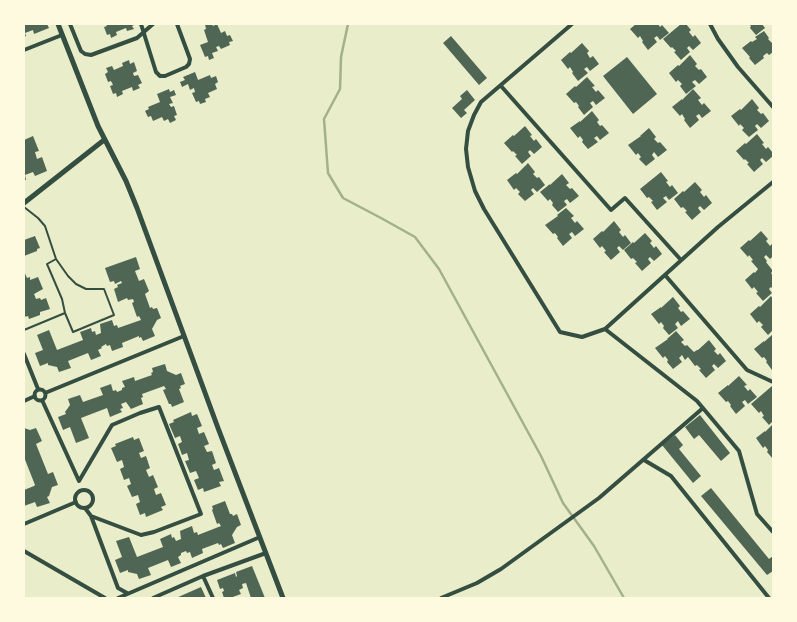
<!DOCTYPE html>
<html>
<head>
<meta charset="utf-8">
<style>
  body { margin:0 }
  #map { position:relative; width:797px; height:622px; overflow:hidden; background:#e9edc9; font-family:"Crimson Pro",serif }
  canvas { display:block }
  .frame { position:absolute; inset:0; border:25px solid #fefae0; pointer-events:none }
</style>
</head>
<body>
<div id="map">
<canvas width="797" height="622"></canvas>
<div class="frame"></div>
</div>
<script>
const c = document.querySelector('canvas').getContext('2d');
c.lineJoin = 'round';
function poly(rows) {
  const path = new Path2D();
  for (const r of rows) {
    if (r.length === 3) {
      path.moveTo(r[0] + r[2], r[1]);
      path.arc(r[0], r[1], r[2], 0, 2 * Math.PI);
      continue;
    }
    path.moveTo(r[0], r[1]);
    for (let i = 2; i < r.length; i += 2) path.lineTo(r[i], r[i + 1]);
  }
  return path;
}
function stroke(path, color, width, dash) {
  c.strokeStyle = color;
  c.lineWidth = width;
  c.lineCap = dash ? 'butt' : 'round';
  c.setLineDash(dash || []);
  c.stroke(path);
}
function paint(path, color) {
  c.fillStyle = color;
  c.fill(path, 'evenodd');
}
stroke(poly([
  [348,24,341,57,340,89,324,119,328,173,343,198,381,218,415,237,439,269,541,456,563,503,594,546,624,598]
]), '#a3b18a', 2.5);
paint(poly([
  [24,24,47,24,49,28,34,34,33,30,25,33,26,36,24,37],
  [106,24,136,24,132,26,134,29,127,31,126,28,116,32,117,35,111,38,110,34,107,35,104,27,107,26],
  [205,24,212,24,213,26,217,24,221,33,225,31,227,36,230,35,233,41,229,42,230,45,221,49,219,46,216,47,218,51,212,53,214,58,209,60,208,56,205,57,200,45,208,42,204,30,206,29],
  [636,24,658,24,660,27,662,25,669,33,660,40,657,36,654,38,657,42,648,50,642,42,643,41,640,36,638,38,630,29],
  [681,24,686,24,691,30,689,32,693,37,695,35,701,43,693,50,689,46,687,48,690,52,681,60,674,52,676,51,672,47,671,48,663,39],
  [749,24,762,24,765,28,756,35,750,28,751,26],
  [764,31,769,38,768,39,773,44,773,52,769,55,767,53,763,56,764,58,755,65,749,58,750,57,742,48,751,41,752,42,757,39,755,37],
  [451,36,487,78,479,85,443,43],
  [582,43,589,51,587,53,590,58,593,56,599,64,590,71,587,67,584,69,588,73,578,81,572,73,573,72,570,67,568,69,561,60,570,52,571,53],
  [690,55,697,64,695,66,699,70,701,69,707,77,699,84,695,80,692,82,696,86,686,94,680,86,682,84,678,80,676,82,669,73,678,65,679,66],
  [627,57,657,94,633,114,603,76],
  [129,60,130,64,134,62,137,71,133,73,134,76,138,75,142,83,138,85,140,88,133,91,132,87,122,91,123,94,117,97,116,93,113,94,110,86,113,85,111,81,108,82,105,74,108,72,106,68,112,66,114,70,123,66,122,63],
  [195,72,198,80,210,75,211,78,216,76,218,82,215,84,217,89,208,93,210,97,205,99,206,102,200,104,199,101,196,102,192,93,195,92,194,88,190,90,188,84,182,87,180,82,185,80,183,77],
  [587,77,595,86,592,87,596,92,598,90,605,98,596,105,593,101,590,103,593,107,584,115,578,107,579,106,576,102,574,103,566,94,575,86,576,87],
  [169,89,170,92,174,90,176,95,170,97,173,103,169,104,171,107,174,106,177,115,174,116,176,120,170,123,168,119,164,121,162,117,153,121,151,116,148,117,145,111,149,109,148,107,160,102,157,94],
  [693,89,701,98,698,100,702,105,704,103,711,111,702,118,699,114,696,116,699,120,690,128,684,120,685,119,682,114,680,116,672,107,682,99,682,100],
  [467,90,475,100,464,110,467,113,461,118,452,108,462,99,460,96],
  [752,99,759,108,757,110,761,114,763,113,769,121,761,128,757,124,755,126,758,130,749,137,742,130,744,128,740,124,739,126,731,116,740,109,741,110],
  [592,111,599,120,597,122,600,126,602,125,609,133,600,140,597,136,594,138,598,142,588,149,582,142,583,140,580,136,578,138,570,128,580,121,580,122],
  [525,126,532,135,530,136,534,141,536,139,542,147,534,154,530,150,528,152,531,156,522,164,515,156,517,155,513,151,512,152,504,143,513,135,514,136],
  [649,128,656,137,654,139,658,143,660,142,667,150,658,157,654,152,652,155,655,159,646,166,639,159,641,157,638,153,636,155,628,145,641,136,640,136],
  [757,134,764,143,762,144,766,149,768,147,773,153,773,156,766,162,762,158,760,160,763,164,754,172,747,164,749,163,745,159,744,160,736,151,745,143,746,144],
  [33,136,39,151,35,152,37,159,42,157,47,171,35,176,33,172,25,175,26,180,24,180,24,140],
  [528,163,535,172,533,174,537,178,539,177,545,185,537,192,533,188,531,190,534,194,525,201,518,194,520,192,516,188,514,190,507,180,516,173,517,174],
  [661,172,668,181,666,182,670,187,672,185,678,193,669,200,666,196,663,198,667,202,657,210,651,202,653,201,649,197,647,198,640,189],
  [562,174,569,183,566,185,570,189,572,188,579,196,570,203,567,199,564,201,567,205,558,212,552,205,553,203,550,199,548,201,540,192,550,184,550,185],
  [695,182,702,190,700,192,704,197,706,195,712,203,704,210,700,206,698,208,701,212,692,220,685,212,687,211,683,207,681,208,674,199,683,191,684,192],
  [566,208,574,216,571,218,575,223,577,221,584,229,575,236,572,232,569,234,572,238,563,246,557,238,558,237,555,233,553,234,545,225,558,216,557,215],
  [614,221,621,230,619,232,623,237,625,235,631,243,623,250,619,246,617,248,620,252,611,260,604,252,606,251,602,246,600,248,593,239,602,231,603,232],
  [761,231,768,239,766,241,770,246,772,244,773,245,773,256,770,259,766,255,764,257,767,261,766,262,773,271,771,273,773,276,773,289,771,287,769,289,772,293,763,301,756,293,758,292,754,287,752,289,745,280,754,272,755,273,758,269,751,261,753,260,749,255,748,257,740,248,749,240,750,241],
  [645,233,652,241,650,243,654,248,656,246,662,254,654,261,650,257,648,259,651,263,642,271,635,263,637,262,633,258,631,259,624,250,633,242,634,243],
  [35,236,40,248,37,249,37,251,24,256,24,240],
  [136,257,140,269,135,271,139,281,144,279,149,291,145,294,150,308,152,307,153,309,157,308,161,318,157,320,152,329,155,336,143,341,141,337,139,338,139,336,122,343,123,347,112,351,110,345,107,346,106,344,101,347,102,348,98,350,101,356,91,360,88,353,68,361,71,368,59,372,57,367,48,365,48,363,40,366,35,353,43,350,37,335,49,330,57,350,83,340,80,332,91,328,92,332,95,331,96,335,101,333,100,324,112,320,114,326,117,325,118,328,141,320,139,316,137,317,132,303,134,302,133,299,128,300,127,298,118,302,114,289,118,287,117,285,122,283,121,281,115,284,114,281,110,282,105,268],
  [24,271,27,278,30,277,30,280,38,277,43,289,34,294,36,299,40,298,41,300,46,298,50,309,40,312,40,315,29,319,28,316,24,317],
  [771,296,773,299,773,330,768,335,761,327,763,325,759,321,757,323,750,314,759,306,760,307],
  [673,297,680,306,678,308,681,312,683,311,690,319,681,326,678,321,675,324,678,328,669,335,663,328,664,326,661,322,659,324,651,314,661,307,661,308],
  [676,331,684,340,681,342,685,346,687,345,694,352,697,350,698,350,709,340,716,349,714,351,718,355,720,353,726,361,718,368,714,364,712,366,715,370,706,378,699,370,701,369,697,365,695,366,688,357,685,360,682,355,679,358,682,362,673,369,667,362,668,360,665,356,663,358,655,348,668,339,667,339],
  [773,334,773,369,772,370,766,362,767,361,764,357,762,358,754,349,764,341,764,342],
  [165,364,167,371,176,375,181,373,185,384,180,386,181,388,179,389,184,402,172,407,171,404,169,404,163,390,166,389,164,386,142,394,143,397,141,398,143,404,131,409,126,402,121,404,123,408,120,409,122,412,110,417,107,408,81,418,89,438,76,443,70,427,63,430,58,417,66,414,65,412,70,405,68,399,80,395,83,402,103,395,100,388,111,384,113,391,116,390,117,392,122,390,122,388,125,387,122,381,134,377,135,381,152,375,151,373,153,372,152,368],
  [739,376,747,385,744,386,748,391,750,389,757,397,748,404,745,400,742,402,745,406,736,414,730,406,731,405,728,401,726,402,718,393,728,385,728,386],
  [772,386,773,421,769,425,762,417,764,416,761,411,759,413,751,404],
  [191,412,192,416,197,414,202,426,197,428,199,434,204,432,209,444,204,446,207,452,212,451,216,463,212,465,214,470,219,468,224,481,219,482,221,486,204,492,203,488,198,490,194,480,199,478,196,471,190,473,185,461,189,460,187,453,182,455,178,444,182,442,180,436,175,438,169,424,174,422,173,420],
  [700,415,730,453,721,461,699,435,694,439,685,427],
  [773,424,773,459,767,452,768,450,765,446,763,448,756,438,765,431,765,432],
  [24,428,30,430,36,428,42,441,36,444,48,474,53,472,58,485,52,487,49,496,47,497,50,503,37,507,35,502,24,506,24,490,34,486,35,485,24,457],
  [675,435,683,445,679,449,701,476,693,483,662,445],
  [133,437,134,440,139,438,144,451,139,453,141,458,146,456,150,468,146,470,149,477,153,475,158,487,154,489,156,495,161,493,166,505,161,507,163,510,146,517,145,513,140,515,136,504,140,502,138,495,132,497,127,486,131,484,129,478,124,480,120,469,124,467,122,460,117,462,111,448,116,446,115,444],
  [711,488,769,559,773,556,773,571,767,575,701,496],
  [225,501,230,514,232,514,233,516,237,514,241,525,237,527,232,535,235,543,223,548,221,544,219,545,218,543,202,549,203,553,192,558,190,552,187,553,186,551,181,553,181,555,178,557,181,563,171,567,168,560,148,568,151,575,139,579,137,574,128,572,128,570,120,573,115,560,122,557,116,541,129,537,137,557,163,547,160,539,171,534,172,538,174,537,176,541,181,539,180,531,192,526,194,533,197,532,198,535,221,526,219,523,217,524,212,510,213,509,212,506],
  [252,566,265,598,251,598,246,583,242,584,243,588,239,590,241,594,230,598,224,598,222,592,224,591,223,588,220,589,217,580,235,573,236,577,237,576,236,572],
  [201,587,206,598,176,598]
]), '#4f6655');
stroke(poly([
  [24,207,38,218,45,226,56,259,68,276,76,284,86,289,104,289,114,315,73,332,65,313,24,330],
  [56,259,47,264,62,299,65,313]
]), '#344e41', 2);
stroke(poly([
  [70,24,81,51,85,54,91,55,137,38,153,24],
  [141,24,156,72,160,76,165,76,186,67,189,64,190,59,177,24],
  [572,24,481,102,474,115,468,131,466,149,468,167,475,191,484,209,560,332,582,337,605,329,718,227,773,182],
  [710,24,718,39,738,67,773,107],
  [24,50,62,35],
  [501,86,611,210,625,198,681,260],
  [665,275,747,370,773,382],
  [605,329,697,401,739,451,757,514,773,532],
  [24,354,38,389],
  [40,395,5.5],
  [45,393,184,336],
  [42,400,79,481,112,425,140,413,159,407,201,514,154,532,141,535,91,516],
  [24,401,35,396],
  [644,460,671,476,769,598],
  [84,499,9],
  [85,508,91,516,118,588,127,593],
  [24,524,76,502],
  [24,551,105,598],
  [203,576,213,598],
  [118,598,260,537],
  [153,598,203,576,266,553],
  [441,598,477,583,501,569,599,498,703,408]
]), '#344e41', 4);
stroke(poly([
  [58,24,98,126,126,181,137,208,218,428,283,598],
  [24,203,104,140]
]), '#344e41', 5);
</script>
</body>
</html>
